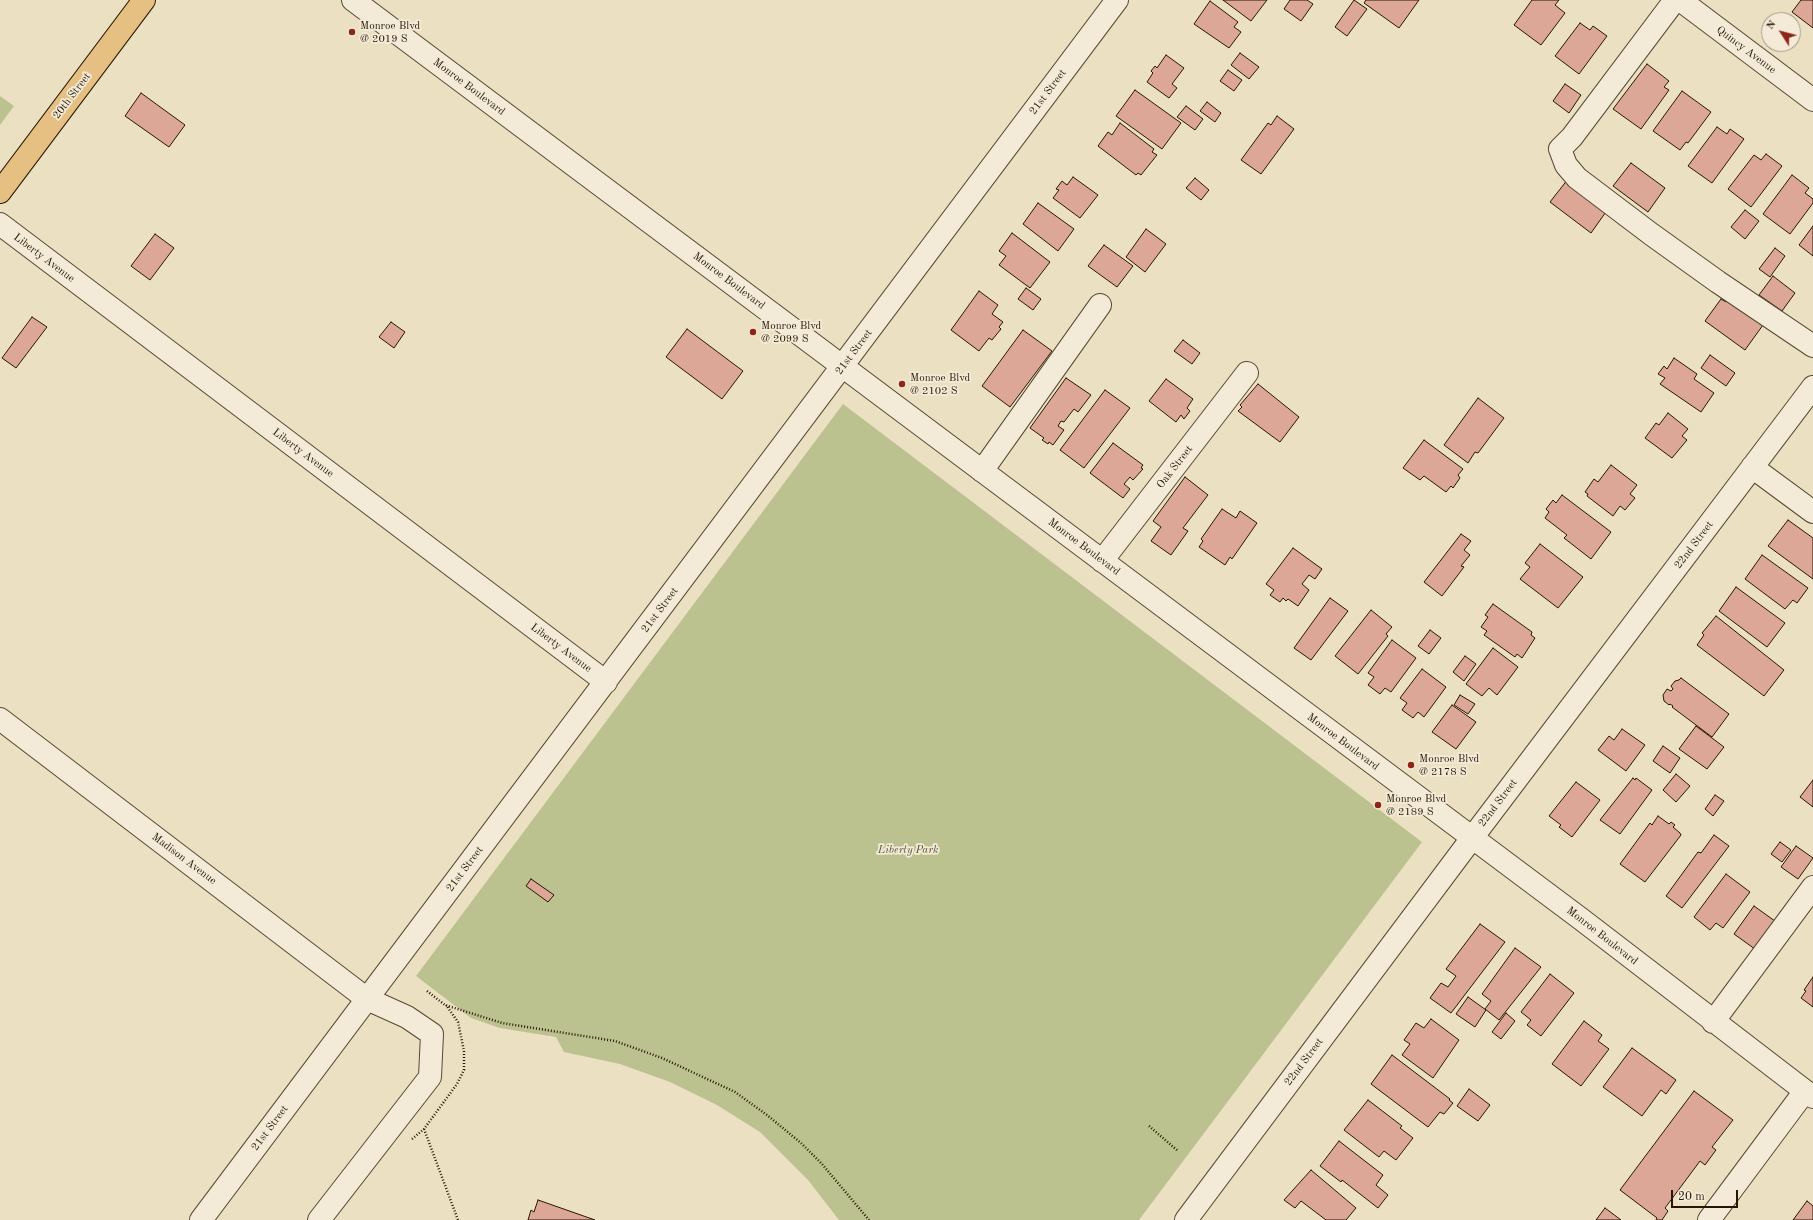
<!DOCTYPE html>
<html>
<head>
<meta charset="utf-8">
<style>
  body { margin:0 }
  #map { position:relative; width:1813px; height:1220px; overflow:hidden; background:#ece0c3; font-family:"Old Standard TT",serif }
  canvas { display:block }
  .north { position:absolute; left:1761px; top:12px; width:40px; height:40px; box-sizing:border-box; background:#f3ebd8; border:1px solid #a19682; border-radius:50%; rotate:306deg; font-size:11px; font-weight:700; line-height:16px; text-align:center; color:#271702 }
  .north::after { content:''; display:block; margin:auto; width:14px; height:18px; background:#8f2418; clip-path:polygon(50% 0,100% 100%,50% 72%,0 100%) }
  .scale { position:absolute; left:1671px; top:1190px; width:67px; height:18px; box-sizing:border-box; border:2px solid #271702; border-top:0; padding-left:5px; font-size:12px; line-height:14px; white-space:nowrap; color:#271702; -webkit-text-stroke:3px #f3ebd8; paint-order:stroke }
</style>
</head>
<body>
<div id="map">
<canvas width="1813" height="1220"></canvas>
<div class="north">N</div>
<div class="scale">20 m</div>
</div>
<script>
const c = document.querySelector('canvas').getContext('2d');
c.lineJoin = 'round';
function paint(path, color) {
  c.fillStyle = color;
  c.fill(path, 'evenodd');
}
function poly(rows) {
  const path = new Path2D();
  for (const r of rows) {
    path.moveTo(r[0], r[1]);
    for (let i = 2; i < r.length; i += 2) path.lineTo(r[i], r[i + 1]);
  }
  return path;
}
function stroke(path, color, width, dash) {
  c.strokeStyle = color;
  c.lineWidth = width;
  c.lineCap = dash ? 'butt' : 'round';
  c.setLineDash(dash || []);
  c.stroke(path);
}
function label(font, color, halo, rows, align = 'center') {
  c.font = font + ' "Old Standard TT",serif';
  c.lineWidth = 3.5;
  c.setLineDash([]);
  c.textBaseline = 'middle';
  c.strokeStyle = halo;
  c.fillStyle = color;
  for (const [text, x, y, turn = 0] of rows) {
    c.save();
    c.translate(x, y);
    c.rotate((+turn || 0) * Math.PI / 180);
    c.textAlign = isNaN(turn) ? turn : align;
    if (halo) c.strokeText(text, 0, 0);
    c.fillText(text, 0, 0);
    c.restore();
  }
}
paint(poly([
  [0,96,14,106,0,125],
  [843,404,1422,842,1139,1220,839,1220,808,1180,760,1132,717,1105,670,1082,620,1064,564,1052,556,1037,500,1028,471,1018,416,976]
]), '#bcc190');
const building = poly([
  [1223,0,1267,0,1251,21,1223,0],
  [1290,0,1307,0,1313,4,1301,21,1284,9,1290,0],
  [1354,0,1367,9,1347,36,1335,27,1354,0],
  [1366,0,1419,0,1399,28,1364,3,1366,0],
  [1532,0,1559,0,1555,5,1565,13,1541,45,1514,25,1532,0],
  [1801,0,1813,0,1813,28,1792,12,1801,0],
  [1210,1,1238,22,1234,27,1241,32,1229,48,1194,24,1210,1],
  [1580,23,1590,30,1593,26,1607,36,1579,74,1555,56,1580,23],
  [1240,53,1259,67,1249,79,1231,65,1240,53],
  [1166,55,1184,68,1172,84,1177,88,1169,98,1147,82,1153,73,1151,71,1155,66,1157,68,1166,55],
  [1647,64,1669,81,1664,87,1669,90,1641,129,1613,109,1647,64],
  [1228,70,1242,80,1234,91,1220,81,1228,70],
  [1565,84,1581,95,1569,113,1553,101,1565,84],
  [1135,90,1181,123,1162,149,1116,116,1135,90],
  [1682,91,1711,112,1688,143,1686,142,1680,150,1653,131,1682,91],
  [141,93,185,125,169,147,125,116,141,93],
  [1207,102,1221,113,1215,122,1200,111,1207,102],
  [1186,106,1203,119,1195,130,1177,117,1186,106],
  [1277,116,1294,129,1261,174,1241,160,1268,123,1271,125,1277,116],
  [1120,123,1154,149,1152,152,1157,155,1141,175,1138,173,1136,175,1098,146,1108,132,1112,135,1120,123],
  [1717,127,1727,134,1730,129,1744,139,1712,183,1688,166,1717,127],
  [1766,154,1782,166,1751,207,1728,189,1754,155,1761,160,1766,154],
  [1631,163,1665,188,1648,212,1613,186,1631,163],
  [1792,175,1809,188,1805,193,1813,199,1813,203,1790,234,1763,214,1792,175],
  [1073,177,1098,195,1080,218,1053,198,1059,190,1056,189,1062,181,1067,185,1073,177],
  [1195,178,1209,190,1201,200,1186,188,1195,178],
  [1568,179,1608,209,1591,233,1550,202,1568,179],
  [1038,203,1074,229,1058,251,1023,224,1038,203],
  [1745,210,1759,221,1745,239,1731,227,1745,210],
  [1813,226,1813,256,1799,245,1813,226],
  [1146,229,1166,244,1145,272,1126,257,1146,229],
  [1012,233,1050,262,1030,288,999,265,1006,256,999,251,1012,233],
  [155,234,174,248,150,280,131,266,155,234],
  [1104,245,1133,266,1117,287,1088,266,1104,245],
  [1775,248,1785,256,1770,277,1759,269,1775,248],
  [1773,276,1795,293,1782,311,1759,295,1773,276],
  [1026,288,1041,299,1033,310,1018,299,1026,288],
  [979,291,998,305,992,314,1003,322,999,327,1001,329,992,340,989,338,979,351,951,330,979,291],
  [1721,299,1726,302,1728,300,1763,325,1745,350,1705,321,1721,299],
  [32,317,47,327,16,368,2,358,32,317],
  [391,322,405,332,394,348,379,337,391,322],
  [687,329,743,371,722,399,666,357,687,329],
  [1023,330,1052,351,1010,407,982,386,1023,330],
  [1183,340,1200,353,1192,364,1174,351,1183,340],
  [1710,355,1735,373,1726,386,1701,368,1710,355],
  [1674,358,1697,374,1694,379,1714,393,1701,412,1660,384,1665,378,1658,374,1664,366,1667,369,1674,358],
  [1066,378,1091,395,1078,412,1074,409,1064,422,1061,421,1058,426,1064,430,1053,445,1049,442,1048,444,1042,440,1044,438,1030,428,1066,378],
  [1166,379,1193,399,1187,408,1190,411,1184,419,1181,415,1176,422,1149,401,1166,379],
  [1258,384,1299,417,1280,442,1238,411,1242,407,1240,405,1258,384],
  [1105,390,1130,408,1084,468,1060,450,1105,390],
  [1478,398,1504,418,1478,453,1475,452,1468,463,1444,445,1478,398],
  [1668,413,1688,429,1682,436,1687,440,1672,458,1645,438,1656,423,1659,425,1668,413],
  [1424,440,1463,469,1458,475,1460,478,1453,488,1451,486,1446,492,1424,476,1420,480,1403,468,1424,440],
  [1113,443,1143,465,1141,468,1143,469,1133,480,1130,477,1124,484,1130,489,1123,498,1090,473,1113,443],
  [1611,465,1637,485,1630,494,1635,498,1625,510,1620,506,1613,516,1587,496,1588,494,1585,492,1594,479,1598,482,1611,465],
  [1185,477,1208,495,1183,528,1188,531,1171,555,1151,541,1161,527,1153,521,1185,477],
  [1562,495,1611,532,1591,559,1564,538,1567,535,1545,518,1549,512,1546,509,1553,500,1556,503,1562,495],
  [1222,509,1236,518,1240,511,1257,523,1232,559,1230,557,1225,565,1199,547,1203,541,1201,539,1222,509],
  [1788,520,1813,538,1813,579,1768,546,1788,520],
  [1461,534,1471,541,1464,550,1470,555,1461,566,1464,567,1442,596,1424,582,1461,534],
  [1540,544,1583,577,1558,608,1520,579,1530,567,1525,563,1540,544],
  [1293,548,1322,569,1315,579,1309,575,1302,584,1309,590,1298,606,1288,599,1286,601,1283,598,1280,602,1270,595,1274,590,1266,584,1293,548],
  [1762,555,1808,588,1797,603,1793,600,1785,609,1745,579,1762,555],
  [1736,587,1785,623,1767,647,1719,611,1736,587],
  [1330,598,1348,611,1311,660,1294,648,1330,598],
  [1493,604,1532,632,1531,635,1535,638,1522,658,1517,654,1515,657,1484,635,1487,631,1481,627,1488,617,1485,615,1493,604],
  [1371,610,1392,627,1386,634,1388,636,1358,674,1335,656,1371,610],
  [1716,616,1784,670,1764,696,1697,645,1704,635,1702,633,1716,616],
  [1430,630,1441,638,1429,654,1418,646,1430,630],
  [1392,640,1416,658,1391,692,1385,688,1380,694,1368,685,1374,677,1368,673,1392,640],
  [1493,648,1518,667,1497,695,1489,688,1482,696,1466,684,1493,648],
  [1465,656,1476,664,1464,681,1453,672,1465,656],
  [1422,669,1446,687,1424,717,1418,712,1413,718,1402,710,1407,703,1400,698,1422,669],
  [1681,678,1729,714,1712,737,1672,707,1673,706,1670,704,1669,705,1664,701,1663,695,1667,689,1671,691,1673,689,1671,686,1675,681,1679,680,1681,678],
  [1460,695,1475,704,1468,714,1454,705,1460,695],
  [1452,705,1476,722,1456,749,1432,732,1452,705],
  [1696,726,1724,747,1707,769,1679,749,1696,726],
  [1622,729,1645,745,1626,771,1598,750,1609,736,1614,740,1622,729],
  [1663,746,1680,758,1670,773,1653,761,1663,746],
  [1676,774,1690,786,1676,802,1663,790,1676,774],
  [1633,778,1635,780,1636,778,1652,790,1620,834,1600,820,1633,778],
  [1813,780,1813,807,1800,797,1813,780],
  [1576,782,1600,800,1572,837,1559,827,1561,825,1549,816,1576,782],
  [1715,795,1724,801,1713,816,1705,809,1715,795],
  [1658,816,1669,824,1671,822,1675,825,1673,827,1680,833,1681,835,1645,882,1620,864,1650,823,1652,825,1658,816],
  [1714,835,1729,846,1682,908,1666,896,1698,852,1701,853,1714,835],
  [1780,842,1791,850,1782,862,1771,854,1780,842],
  [1796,846,1813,858,1798,879,1781,867,1796,846],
  [1726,874,1750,892,1723,928,1716,923,1710,930,1694,917,1726,874],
  [531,879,554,895,548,902,526,886,531,879],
  [1754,906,1779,924,1759,952,1734,934,1754,906],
  [1480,924,1505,942,1451,1013,1430,998,1441,983,1448,987,1456,976,1446,969,1480,924],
  [1515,948,1541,967,1499,1020,1485,1009,1491,1001,1482,994,1515,948],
  [1550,974,1574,993,1541,1036,1527,1025,1531,1020,1521,1012,1550,974],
  [1813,977,1813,1007,1801,998,1806,991,1804,990,1813,977],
  [1468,997,1486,1010,1475,1027,1456,1014,1468,997],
  [1506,1013,1515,1021,1501,1039,1492,1032,1506,1013],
  [1431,1019,1459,1040,1433,1078,1402,1055,1410,1044,1404,1040,1416,1023,1424,1028,1431,1019],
  [1584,1021,1602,1035,1598,1041,1609,1049,1581,1086,1552,1064,1584,1021],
  [1632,1048,1676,1080,1666,1094,1661,1090,1642,1116,1603,1087,1632,1048],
  [1392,1055,1450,1099,1449,1100,1453,1103,1444,1114,1440,1112,1428,1127,1371,1084,1392,1055],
  [1469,1089,1490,1105,1478,1121,1457,1106,1469,1089],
  [1694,1091,1733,1120,1712,1147,1716,1150,1705,1165,1700,1161,1665,1208,1668,1211,1662,1220,1656,1220,1657,1218,1620,1190,1694,1091],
  [1368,1100,1402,1126,1400,1128,1413,1138,1396,1160,1384,1151,1379,1157,1344,1130,1368,1100],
  [1339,1141,1383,1175,1376,1185,1388,1195,1378,1208,1342,1180,1341,1182,1320,1166,1339,1141],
  [1311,1170,1356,1208,1346,1220,1326,1220,1301,1201,1295,1208,1284,1200,1311,1170],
  [538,1200,595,1220,528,1220,531,1210,534,1212,538,1200],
  [1807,1201,1813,1206,1813,1220,1793,1220,1807,1201],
  [1605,1208,1621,1220,1596,1220,1605,1208]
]);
paint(building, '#dca796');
stroke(building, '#271702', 1);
const minor = poly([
  [353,0,1581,919,1813,1097],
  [1675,0,1572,137,1560,149,1566,165,1577,178,1651,234,1718,282,1813,346],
  [1680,0,1813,100],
  [0,224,606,682],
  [1752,467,1813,512],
  [982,471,1100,305],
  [1102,561,1247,373],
  [0,719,367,999,407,1017,432,1034,430,1077,319,1220],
  [1713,1022,1813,887],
  [201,1220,1117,0],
  [1186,1220,1472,838,1813,387],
  [1709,1220,1805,1091]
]);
const major = poly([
  [0,192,144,0]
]);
stroke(minor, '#584932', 24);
stroke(major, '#271702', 24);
stroke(poly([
  [427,991,445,1005,502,1023,615,1041,662,1058,735,1092,767,1115,801,1143,822,1164,869,1220],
  [1149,1126,1178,1151],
  [424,1129,458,1220],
  [412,1139,424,1129,457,1084,464,1070,464,1051,458,1022,446,1005]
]), '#271702', 2.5, [1, 2]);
stroke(minor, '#f3ebd8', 22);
stroke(major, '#e6c082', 22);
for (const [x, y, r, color] of [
  [352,32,4,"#8f2418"],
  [753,332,4,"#8f2418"],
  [902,384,4,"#8f2418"],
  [1411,765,4,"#8f2418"],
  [1378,805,4,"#8f2418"]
]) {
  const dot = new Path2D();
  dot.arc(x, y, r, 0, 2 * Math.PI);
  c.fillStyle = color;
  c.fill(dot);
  stroke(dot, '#f3ebd8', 1.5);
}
label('11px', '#271702', '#f3ebd8', [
  ["Monroe Blvd",360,26],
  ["@ 2019 S",360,39],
  ["Monroe Blvd",761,326],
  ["@ 2099 S",761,339],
  ["Monroe Blvd",910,378],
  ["@ 2102 S",910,391],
  ["Monroe Blvd",1419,759],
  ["@ 2178 S",1419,772],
  ["Monroe Blvd",1386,799],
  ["@ 2189 S",1386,812]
], 'left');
label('11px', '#271702', '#f3ebd8', [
  ["Quincy Avenue",1746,50,37],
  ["Monroe Boulevard",469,87,37],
  ["21st Street",1048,92,-53],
  ["20th Street",72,96,-53],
  ["Liberty Avenue",44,258,37],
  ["Monroe Boulevard",729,281,37],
  ["21st Street",854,352,-53],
  ["Liberty Avenue",303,453,37],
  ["Oak Street",1175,467,-52],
  ["22nd Street",1694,545,-53],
  ["Monroe Boulevard",1084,547,37],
  ["21st Street",660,610,-53],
  ["Liberty Avenue",561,648,37],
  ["Monroe Boulevard",1343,742,37],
  ["22nd Street",1498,803,-53],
  ["Madison Avenue",184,859,37],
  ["21st Street",465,869,-53],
  ["Monroe Boulevard",1602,936,38],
  ["22nd Street",1304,1062,-53],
  ["21st Street",270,1128,-53]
]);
label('italic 11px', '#5b5234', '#f3ebd8', [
  ["Liberty Park",908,850]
]);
</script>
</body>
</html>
